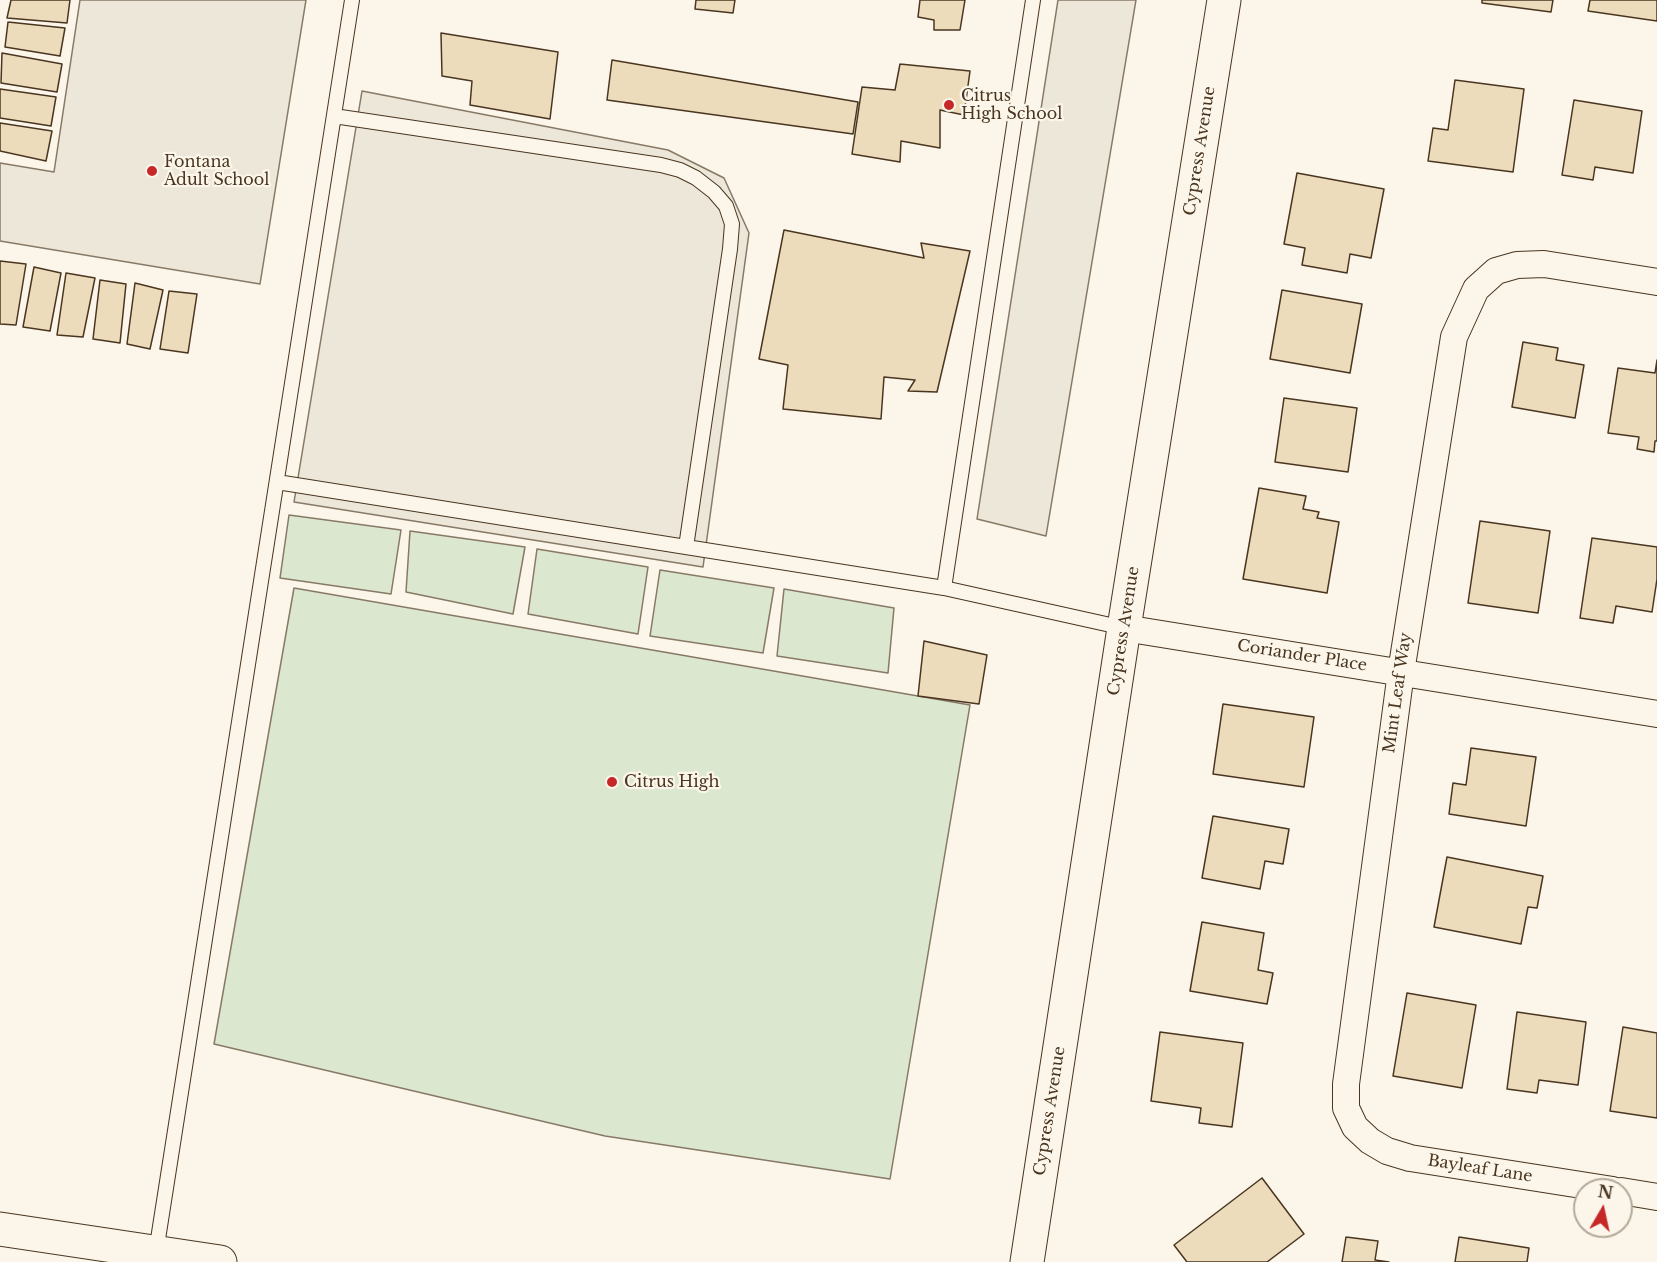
<!DOCTYPE html>
<html>
<head>
<meta charset="utf-8">
<style>
  body { margin:0 }
  #map { position:relative; width:1657px; height:1262px; overflow:hidden; background:#fbf6e9; font-family:"Libre Baskerville",serif }
  canvas { display:block }
  .north { position:absolute; left:1573px; top:1178px; width:60px; height:60px; box-sizing:border-box; background:#fbf6e9; border:2px solid #b4a999; border-radius:50%; rotate:9deg; font-size:16px; font-weight:700; line-height:24px; text-align:center; color:#4a3520 }
  .north::after { content:''; display:block; margin:auto; width:21px; height:27px; background:#c62828; clip-path:polygon(50% 0,100% 100%,50% 72%,0 100%) }
</style>
</head>
<body>
<div id="map">
<canvas width="1657" height="1262"></canvas>
<div class="north">N</div>
</div>
<script>
const c = document.querySelector('canvas').getContext('2d');
c.lineJoin = 'round';
function paint(path, color) {
  c.fillStyle = color;
  c.fill(path, 'evenodd');
}
function poly(rows) {
  const path = new Path2D();
  for (const r of rows) {
    path.moveTo(r[0], r[1]);
    for (let i = 2; i < r.length; i += 2) path.lineTo(r[i], r[i + 1]);
  }
  return path;
}
function stroke(path, color, width, dash) {
  c.strokeStyle = color;
  c.lineWidth = width;
  c.lineCap = dash ? 'butt' : 'round';
  c.setLineDash(dash || []);
  c.stroke(path);
}
function label(font, color, halo, rows, align = 'center') {
  c.font = font + ' "Libre Baskerville",serif';
  c.lineWidth = 4.5;
  c.setLineDash([]);
  c.textBaseline = 'middle';
  c.strokeStyle = halo;
  c.fillStyle = color;
  for (const [text, x, y, turn = 0] of rows) {
    c.save();
    c.translate(x, y);
    c.rotate((+turn || 0) * Math.PI / 180);
    c.textAlign = isNaN(turn) ? turn : align;
    if (halo) c.strokeText(text, 0, 0);
    c.fillText(text, 0, 0);
    c.restore();
  }
}
const green = poly([
  [289,515,401,530,391,594,280,578,289,515],
  [410,531,525,547,513,614,406,592,410,531],
  [537,549,648,567,638,634,528,614,537,549],
  [660,570,774,588,763,653,650,636,660,570],
  [294,588,970,705,890,1179,605,1136,214,1044,294,588],
  [784,589,894,608,888,673,777,656,784,589]
]);
paint(green, '#dce7d0');
stroke(green, '#887966', 1.5);
const parking = poly([
  [80,0,306,0,260,284,0,241,0,163,54,172,80,0],
  [1058,0,1136,0,1046,536,977,519,1058,0],
  [362,91,668,150,724,178,749,233,703,567,294,502,362,91]
]);
paint(parking, '#ede7d9');
stroke(parking, '#887966', 1.5);
const building = poly([
  [11,0,70,0,67,23,7,18,11,0],
  [696,0,735,0,733,13,695,9,696,0],
  [920,0,965,0,960,30,934,30,934,20,918,17,920,0],
  [1482,0,1553,0,1551,12,1482,3,1482,0],
  [1590,0,1657,0,1657,21,1588,11,1590,0],
  [8,22,65,28,60,56,5,47,8,22],
  [441,33,558,52,550,119,470,105,472,81,442,76,441,33],
  [2,53,62,64,57,92,1,83,2,53],
  [612,60,858,102,853,134,607,100,612,60],
  [900,64,970,71,964,115,940,110,940,148,901,141,900,162,852,154,862,87,895,90,900,64],
  [1455,80,1524,89,1513,172,1428,161,1433,128,1448,130,1455,80],
  [0,89,56,97,51,126,0,118,0,89],
  [1574,100,1642,111,1633,173,1595,167,1593,180,1562,175,1574,100],
  [0,123,52,131,46,161,0,151,0,123],
  [1297,173,1384,189,1371,258,1350,254,1347,273,1302,265,1305,248,1284,244,1297,173],
  [784,230,924,258,921,243,970,251,937,392,908,391,915,380,884,377,881,419,783,409,788,365,759,359,784,230],
  [0,261,26,264,16,325,0,324,0,261],
  [34,267,61,273,50,331,23,327,34,267],
  [66,273,95,278,83,337,57,335,66,273],
  [100,280,126,284,120,343,93,339,100,280],
  [135,283,163,290,150,349,127,344,135,283],
  [1282,290,1362,304,1350,373,1270,359,1282,290],
  [169,291,197,294,188,353,160,349,169,291],
  [1523,342,1558,348,1556,360,1584,365,1575,418,1512,407,1523,342],
  [1657,360,1657,441,1655,441,1654,452,1637,449,1639,437,1608,433,1618,368,1655,373,1657,360],
  [1284,398,1357,408,1348,472,1275,462,1284,398],
  [1259,488,1306,496,1303,509,1319,512,1317,518,1339,522,1327,593,1243,579,1259,488],
  [1480,521,1550,531,1538,613,1468,603,1480,521],
  [1592,538,1657,547,1657,579,1652,612,1616,606,1613,623,1580,618,1592,538],
  [924,641,987,655,979,704,918,696,924,641],
  [1223,704,1314,717,1304,787,1213,774,1223,704],
  [1471,748,1536,757,1526,826,1449,814,1453,783,1466,785,1471,748],
  [1213,816,1289,829,1283,864,1265,861,1260,889,1202,878,1213,816],
  [1447,857,1543,876,1537,908,1528,907,1521,944,1434,927,1447,857],
  [1202,922,1264,933,1258,970,1273,973,1267,1004,1190,991,1202,922],
  [1407,993,1476,1005,1462,1088,1393,1076,1407,993],
  [1517,1012,1586,1022,1578,1085,1539,1080,1537,1093,1507,1089,1517,1012],
  [1623,1027,1657,1033,1657,1118,1610,1111,1623,1027],
  [1160,1032,1243,1043,1232,1127,1199,1123,1201,1108,1151,1101,1160,1032],
  [1262,1178,1304,1234,1267,1262,1187,1262,1174,1245,1262,1178],
  [1346,1237,1378,1241,1375,1260,1389,1262,1342,1262,1346,1237],
  [1459,1237,1529,1248,1527,1262,1455,1262,1459,1237]
]);
paint(building, '#ecdcbc');
stroke(building, '#4a3520', 1.5);
const service = poly([
  [334,116,661,165,680,170,696,178,714,192,726,206,732,224,730,249,686,547],
  [277,482,944,588,1124,628],
  [944,588,1033,0],
  [156,1252,352,0]
]);
const minor = poly([
  [1124,628,1657,714],
  [1613,1190,1410,1158,1387,1151,1370,1141,1355,1127,1346,1108,1346,1084,1401,672,1454,337,1476,289,1496,271,1517,265,1544,264,1657,282],
  [1621,1191,1657,1197]
]);
const tertiary = poly([
  [0,1229,220,1262],
  [1027,1262,1124,628,1224,0]
]);
stroke(service, '#4a3520', 16);
stroke(minor, '#4a3520', 28);
stroke(tertiary, '#4a3520', 35);
stroke(service, '#fbf6e9', 14);
stroke(minor, '#fbf6e9', 26);
stroke(tertiary, '#fbf6e9', 33);
for (const [x, y, r, color] of [
  [949,105,6,"#c62828"],
  [152,171,6,"#c62828"],
  [612,782,6,"#c62828"]
]) {
  const dot = new Path2D();
  dot.arc(x, y, r, 0, 2 * Math.PI);
  c.fillStyle = color;
  c.fill(dot);
  stroke(dot, '#fbf6e9', 2);
}
label('16px', '#4a3520', '#fbf6e9', [
  ["Citrus",961,96],
  ["High School",961,114],
  ["Fontana",164,162],
  ["Adult School",164,180],
  ["Citrus High",624,782]
], 'left');
label('16px', '#4a3520', '#fbf6e9', [
  ["Cypress Avenue",1200,151,-81],
  ["Cypress Avenue",1124,631,-81],
  ["Coriander Place",1302,656,9],
  ["Mint Leaf Way",1398,693,-82],
  ["Cypress Avenue",1050,1111,-81],
  ["Bayleaf Lane",1480,1169,9]
]);
</script>
</body>
</html>
